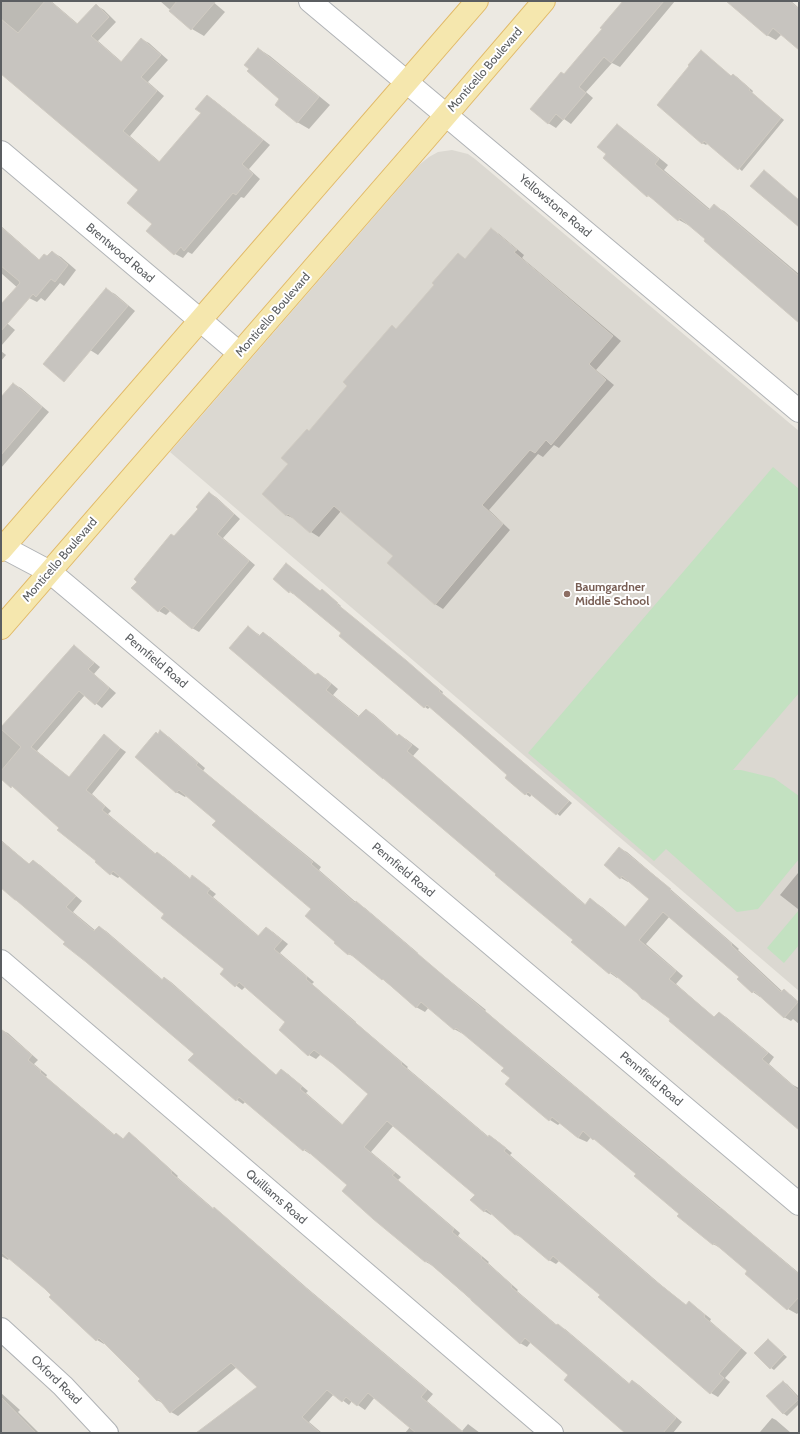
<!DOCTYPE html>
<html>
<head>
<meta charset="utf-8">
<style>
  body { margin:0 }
  #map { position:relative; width:800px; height:1434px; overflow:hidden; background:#ece9e2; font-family:Cabin,sans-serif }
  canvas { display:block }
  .frame { position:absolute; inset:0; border:2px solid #5b5e61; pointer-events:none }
</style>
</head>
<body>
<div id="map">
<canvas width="800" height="1434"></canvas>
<div class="frame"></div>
</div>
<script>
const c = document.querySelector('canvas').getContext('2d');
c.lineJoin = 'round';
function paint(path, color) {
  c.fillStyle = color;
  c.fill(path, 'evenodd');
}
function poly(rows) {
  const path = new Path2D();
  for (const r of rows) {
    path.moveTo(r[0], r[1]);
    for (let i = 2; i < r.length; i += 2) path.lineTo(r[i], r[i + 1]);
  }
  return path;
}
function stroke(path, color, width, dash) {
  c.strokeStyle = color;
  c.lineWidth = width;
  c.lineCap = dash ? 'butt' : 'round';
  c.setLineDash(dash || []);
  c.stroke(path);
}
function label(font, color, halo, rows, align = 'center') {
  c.font = font + ' Cabin,sans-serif';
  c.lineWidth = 4;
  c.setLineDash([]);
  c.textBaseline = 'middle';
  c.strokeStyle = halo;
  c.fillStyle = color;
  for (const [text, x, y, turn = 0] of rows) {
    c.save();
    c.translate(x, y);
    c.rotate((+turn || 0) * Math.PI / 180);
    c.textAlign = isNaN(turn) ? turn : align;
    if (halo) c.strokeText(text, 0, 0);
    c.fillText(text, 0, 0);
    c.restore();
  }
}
paint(poly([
  [452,150,468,154,475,159,799,431,799,991,170,452,419,165,429,157,438,152]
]), '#dbd8d1');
paint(poly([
  [773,467,799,489,799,693,733,770,741,770,774,778,799,796,799,859,758,909,737,912,666,849,654,861,528,753],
  [799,910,799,945,784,963,767,948]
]), '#c3e1c1');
paint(poly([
  [1,1,51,1,78,24,96,5,104,10,116,22,98,41,122,62,141,39,149,43,168,60,148,82,164,96,130,136,160,162,202,113,207,96,215,101,270,145,249,169,260,179,244,198,241,197,192,254,188,252,183,258,175,254,153,224,139,190,1,72],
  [160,1,212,1,225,12,204,36,192,29],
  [625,1,675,1,620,67,612,63,586,92,593,98,571,124,564,119,556,128,548,123,564,75,603,29],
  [728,1,791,1,799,8,799,48,782,34,776,40,767,35],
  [259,49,270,56,330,105,309,129,297,122,281,99],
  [704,54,732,77,733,75,737,77,753,91,752,93,784,120,742,171,708,143,706,145,702,143],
  [617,125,626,131,668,165,664,170,711,210,714,206,724,211,799,274,799,321,707,239,689,224,688,225,679,220,656,201,648,196,605,158,608,154],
  [1,226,43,263,52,252,61,257,76,270,64,286,60,283,45,301,41,298,37,302,29,298,1,273],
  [491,229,499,234,524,255,522,258,621,341,596,370,614,385,559,448,554,445,543,457,538,454,489,510,510,530,443,609,435,604,394,556,341,511,319,537,311,532,295,519,286,515,289,464,309,432,349,386,392,327,397,329,435,285,458,255,466,259],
  [107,290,115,294,135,311,98,355,90,350],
  [1,318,15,330,1,346],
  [1,351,6,355,1,361],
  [13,384,21,388,49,412,1,468,1,417],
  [209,493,216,497,240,519,223,538,255,565,199,632,192,628,171,610,166,615,159,611,132,588,199,508],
  [287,564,321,592,326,593,341,606,340,607,410,665,443,692,442,694,572,803,560,816,532,794,530,797,526,794,506,778,509,775,430,707,428,709,425,707,343,633,294,593,293,594,290,592,274,579],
  [248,627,261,636,263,633,270,637,316,675,318,674,325,678,338,689,333,695,360,717,366,710,373,714,398,736,399,735,406,739,419,749,413,756,586,905,594,902,602,907,626,927,650,898,629,881,628,882,621,878,605,865,619,848,627,852,660,880,739,949,738,950,783,992,784,991,791,995,799,1002,799,1024,793,1019,791,1021,784,1017,761,996,760,997,753,992,738,979,741,977,670,916,646,944,683,976,676,984,715,1018,719,1013,726,1017,774,1057,769,1064,793,1085,799,1088,799,1129,671,1019,643,999,637,993,618,976,617,978,610,973],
  [75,647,81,651,100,667,94,674,116,693,102,708,85,695,37,751,70,778,104,736,126,752,92,794,111,811,108,814,156,854,157,853,164,857,191,879,193,877,199,881,216,894,213,897,259,936,267,928,273,932,288,944,280,953,314,982,312,984,356,1022,356,1023,408,1067,407,1068,489,1137,490,1136,496,1140,512,1153,510,1155,660,1284,687,1306,689,1303,696,1307,711,1319,710,1321,747,1353,725,1378,730,1382,718,1397,711,1393,599,1297,601,1295,560,1260,556,1264,549,1260,523,1238,516,1235,492,1213,491,1215,484,1211,476,1195,394,1125,371,1152,401,1177,398,1180,460,1233,458,1236,489,1262,488,1263,518,1290,517,1291,558,1326,565,1329,630,1384,633,1381,639,1385,682,1422,673,1433,627,1433,569,1375,531,1342,527,1347,520,1343,433,1266,426,1262,374,1218,348,1185,311,1153,310,1154,304,1150,246,1101,243,1104,237,1100,195,1053,1,887,1,840,30,865,33,861,40,865,82,901,73,912,96,931,99,927,106,931,163,980,165,978,171,982,277,1076,282,1070,288,1074,308,1091,306,1093,343,1125,370,1094,321,1054,316,1059,309,1055,280,1030,287,1022,246,986,242,990,221,974,226,968,165,914,120,876,118,878,111,874,19,791,1,778,1,729],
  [161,732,169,737,205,768,203,771,321,867,319,870,358,904,365,908,418,953,417,954,486,1010,485,1011,799,1273,799,1314,798,1313,797,1314,788,1309,747,1274,749,1271,722,1249,713,1244,637,1174,601,1143,591,1137,587,1142,578,1138,560,1123,558,1125,550,1120,506,1084,511,1078,505,1068,464,1033,463,1034,454,1029,429,1007,425,1012,416,1007,357,958,348,954,312,909,217,820,187,795,185,797,176,792,158,735],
  [798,873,799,874,799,907,798,909,780,895],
  [1,1030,8,1033,38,1060,34,1064,47,1075,46,1077,115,1135,116,1134,124,1139,129,1134,136,1138,178,1176,177,1177,214,1209,221,1213,307,1288,433,1394,427,1401,462,1431,468,1424,480,1433,405,1433,410,1427,375,1397,365,1410,352,1401,349,1405,334,1394,309,1422,322,1433,198,1433,259,1388,237,1367,178,1416,171,1412,164,1404,157,1400,142,1379,105,1342,104,1344,97,1340,52,1295,10,1258,8,1260,1,1256],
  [768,1340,787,1357,774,1370,771,1368],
  [783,1382,787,1384,799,1397,799,1404,787,1416,783,1413],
  [1,1393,20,1410,18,1412,39,1433,1,1433],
  [772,1418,776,1420,791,1433,762,1433,760,1432]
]), '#0003');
const building = poly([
  [45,1,50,1,77,24,96,4,109,17,91,36,121,62,141,38,161,55,141,77,157,91,123,131,159,162,201,113,195,109,207,95,263,140,242,164,253,174,236,195,233,193,184,251,181,247,174,255,146,231,152,224,127,203,138,190,1,74,1,19,18,33,45,1],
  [177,1,216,1,191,30,169,11,177,1],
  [623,1,664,1,611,63,604,57,579,87,586,93,563,120,556,114,548,124,530,109,561,72,564,74,602,29,600,28,623,1],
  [726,1,789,1,799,9,799,50,773,28,767,36,726,1],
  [258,48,319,97,297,123,275,105,279,99,247,71,249,69,244,65,258,48],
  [701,50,731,76,733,74,750,89,749,90,781,118,738,170,704,141,702,144,657,105,689,66,688,65,701,50],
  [617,124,659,159,655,164,709,210,714,204,799,276,799,323,704,241,705,239,680,218,678,221,648,195,647,197,603,158,606,154,597,147,617,124],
  [764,170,799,200,799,227,750,186,764,170],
  [1,227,39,260,44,254,47,256,52,251,68,265,55,282,51,279,36,297,33,294,1,331,1,304,20,283,19,281,1,266,1,227],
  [491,228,517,250,514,252,613,336,589,364,606,380,551,445,546,440,535,453,530,450,482,505,503,524,435,605,387,563,393,556,334,506,310,533,288,514,286,516,262,494,288,464,281,458,307,429,309,431,347,386,343,382,392,325,396,329,434,285,432,283,458,253,465,259,491,228],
  [106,288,128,306,64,382,43,364,106,288],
  [13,383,42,407,1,455,1,397,13,383],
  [209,492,234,514,217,534,249,561,192,629,164,606,158,612,131,588,137,582,134,579,171,534,174,536,198,509,196,507,209,492],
  [286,563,320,591,322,589,338,603,337,604,407,661,440,690,439,691,569,801,556,815,528,792,525,795,505,778,507,775,463,736,427,705,424,708,339,636,341,633,290,591,289,593,273,579,286,563],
  [248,626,259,636,263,632,315,675,318,673,331,684,326,690,358,717,366,709,397,736,399,734,412,745,407,751,585,905,590,898,625,927,649,899,622,876,620,879,604,865,619,847,671,889,670,890,732,944,731,945,781,992,784,989,798,1002,784,1018,754,991,752,993,737,979,739,977,663,912,639,940,676,971,669,979,714,1017,719,1012,768,1053,762,1059,799,1091,799,1130,669,1021,670,1019,645,1000,642,999,637,993,611,972,609,974,571,942,573,940,495,875,496,874,383,778,383,779,229,648,248,626],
  [74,645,94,663,88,669,109,688,95,705,79,691,31,747,69,777,104,734,120,748,86,790,105,806,102,810,155,854,157,852,190,879,192,875,210,889,207,893,258,936,266,927,282,940,274,949,307,977,306,979,350,1018,402,1063,401,1064,488,1137,489,1135,506,1148,504,1151,653,1279,686,1305,689,1301,705,1315,704,1317,741,1348,719,1374,724,1378,710,1394,598,1297,600,1295,553,1256,549,1261,517,1234,515,1235,486,1209,484,1212,470,1200,475,1195,387,1121,364,1147,395,1173,392,1175,454,1229,452,1232,482,1257,481,1258,512,1285,511,1287,556,1325,558,1324,629,1384,632,1380,676,1418,663,1433,625,1433,564,1380,568,1375,525,1338,520,1344,471,1300,471,1299,427,1261,425,1262,373,1219,342,1191,347,1185,305,1149,303,1151,239,1097,236,1101,188,1060,194,1054,86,962,77,955,63,944,65,942,16,900,15,900,1,888,1,841,29,864,33,860,76,896,66,907,94,931,99,926,162,980,164,977,276,1075,281,1069,302,1086,300,1089,342,1125,368,1094,333,1064,314,1050,308,1056,279,1030,285,1022,239,982,235,987,220,974,224,969,161,918,164,914,113,871,110,875,95,862,96,861,57,830,59,828,12,786,11,788,1,779,1,771,21,747,1,729,1,727,74,645],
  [160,730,198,763,196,765,313,862,311,864,355,903,356,901,554,1070,590,1099,660,1159,661,1158,720,1209,721,1208,799,1274,799,1297,787,1310,745,1274,747,1271,714,1243,713,1245,677,1216,679,1214,634,1176,636,1174,594,1139,593,1140,583,1131,578,1138,552,1117,549,1121,505,1084,510,1078,501,1071,504,1068,456,1028,454,1030,421,1002,416,1008,383,979,382,980,349,953,348,955,334,943,335,942,305,916,311,909,212,825,216,821,179,790,176,793,135,757,156,732,158,734,160,730],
  [1,1029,32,1055,28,1060,41,1071,40,1072,81,1107,114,1135,116,1133,123,1139,129,1132,172,1171,171,1173,213,1209,214,1207,300,1283,427,1390,421,1397,464,1433,416,1433,368,1393,357,1406,346,1397,342,1402,327,1390,302,1417,320,1433,196,1433,257,1387,231,1363,170,1413,159,1399,157,1401,138,1381,140,1379,99,1338,96,1341,49,1297,51,1295,45,1289,1,1252,1,1029],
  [768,1339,784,1354,770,1369,754,1353,768,1339],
  [783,1381,799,1399,783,1414,766,1396,783,1381],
  [1,1397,36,1433,1,1433,1,1397]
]);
paint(building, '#c7c4bf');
stroke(building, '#d0cbc2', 1);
const minor = poly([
  [310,1,799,411],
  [1,152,239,353],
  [1,546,50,572,81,598,799,1204],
  [1,961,552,1433],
  [1,1329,63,1386,107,1433]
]);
const major = poly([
  [1,550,477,1],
  [1,628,429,135,544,1]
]);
stroke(minor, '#b0b3b6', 24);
stroke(major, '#e1b967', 24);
stroke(minor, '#fff', 22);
stroke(major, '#f5e7ae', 22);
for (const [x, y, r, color] of [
  [567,594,4,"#8d6e63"]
]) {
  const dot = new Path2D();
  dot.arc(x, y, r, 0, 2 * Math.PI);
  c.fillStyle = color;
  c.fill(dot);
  stroke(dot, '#fff', 1.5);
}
label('12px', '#5b5e61', '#fff', [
  ["Monticello Boulevard",485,70,-49],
  ["Yellowstone Road",555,206,40],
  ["Brentwood Road",120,253,40],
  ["Monticello Boulevard",273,315,-49],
  ["Monticello Boulevard",60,560,-49],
  ["Pennfield Road",156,661,40],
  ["Pennfield Road",403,870,40],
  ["Pennfield Road",651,1079,40],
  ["Quilliams Road",276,1197,41],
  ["Oxford Road",56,1380,44]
]);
label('bold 12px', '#785e54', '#fff', [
  ["Baumgardner",575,587],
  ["Middle School",575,601]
], 'left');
</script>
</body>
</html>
